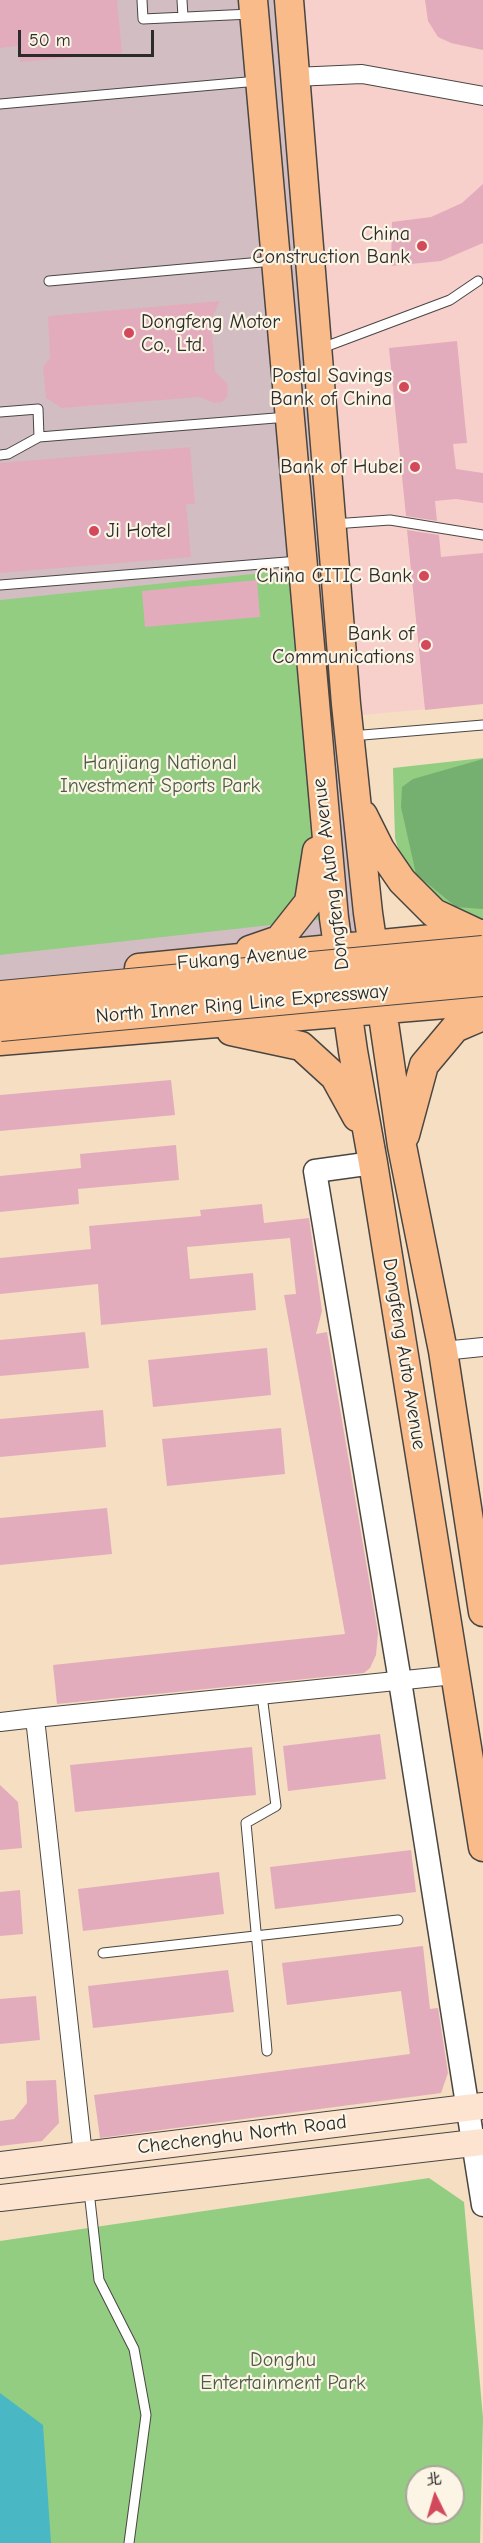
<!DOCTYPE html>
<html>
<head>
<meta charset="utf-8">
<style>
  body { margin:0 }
  #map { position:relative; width:483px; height:2543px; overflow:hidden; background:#f5dec2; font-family:"Comic Neue","LXGW WenKai TC",sans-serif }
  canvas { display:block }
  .north { position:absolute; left:405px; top:2465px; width:60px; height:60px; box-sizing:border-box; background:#fcf5e5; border:2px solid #a8a49b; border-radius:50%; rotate:355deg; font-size:16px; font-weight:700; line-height:24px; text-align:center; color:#2b2b2b }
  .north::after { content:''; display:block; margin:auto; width:21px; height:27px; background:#d1495b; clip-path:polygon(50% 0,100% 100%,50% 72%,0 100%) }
  .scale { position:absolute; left:18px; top:30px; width:136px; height:27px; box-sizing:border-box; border:3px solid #2b2b2b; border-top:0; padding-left:8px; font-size:18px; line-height:21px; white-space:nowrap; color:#2b2b2b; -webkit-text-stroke:4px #fcf5e5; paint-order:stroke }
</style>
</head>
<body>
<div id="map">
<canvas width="483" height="2543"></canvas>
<div class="north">北</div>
<div class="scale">50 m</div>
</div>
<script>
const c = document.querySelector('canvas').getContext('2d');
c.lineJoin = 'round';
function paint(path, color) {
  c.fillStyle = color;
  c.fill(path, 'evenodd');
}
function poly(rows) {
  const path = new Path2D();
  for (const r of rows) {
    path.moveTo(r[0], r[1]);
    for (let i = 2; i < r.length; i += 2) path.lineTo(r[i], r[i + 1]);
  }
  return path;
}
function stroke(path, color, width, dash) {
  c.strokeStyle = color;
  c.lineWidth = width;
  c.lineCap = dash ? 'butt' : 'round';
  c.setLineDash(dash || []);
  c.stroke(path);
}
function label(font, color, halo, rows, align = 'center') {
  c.font = font + ' "Comic Neue",sans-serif';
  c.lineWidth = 4.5;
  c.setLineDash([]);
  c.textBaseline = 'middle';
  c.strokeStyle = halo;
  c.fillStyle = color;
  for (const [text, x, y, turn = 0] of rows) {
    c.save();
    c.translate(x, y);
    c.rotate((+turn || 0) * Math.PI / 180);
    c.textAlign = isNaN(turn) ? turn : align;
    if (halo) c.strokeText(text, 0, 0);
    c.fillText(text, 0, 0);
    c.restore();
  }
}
paint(poly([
  [297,0,483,0,483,704,361,715]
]), '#f7d0cb');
paint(poly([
  [0,0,275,0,360,977,0,1010]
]), '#d2bec2');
paint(poly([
  [302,569,334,918,0,955,0,600],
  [483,758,483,927,439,907,406,874,395,838,393,768],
  [429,2178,464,2202,483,2418,480,2543,0,2543,0,2241],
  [417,2477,453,2477,453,2513,417,2513]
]), '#92cd82');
paint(poly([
  [483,759,483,909,456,907,416,874,401,807,402,787,413,779]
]), '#75b070');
paint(poly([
  [0,2393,43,2425,51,2543,0,2543]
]), '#4ab8c4');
paint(poly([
  [0,0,117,0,122,53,20,62,18,46,0,48],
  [425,0,483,0,483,50,451,43,438,37,428,21],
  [483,184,483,243,441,261,391,266,392,222,431,217,462,203],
  [220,301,211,320,215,371,228,385,227,397,222,402,214,403,199,397,62,408,46,398,43,367,50,358,48,316],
  [457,341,467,443,453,444,456,469,483,473,483,503,456,499,435,501,437,521,406,516,389,348],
  [190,447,195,504,186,504,191,557,0,573,0,463],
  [407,530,439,535,441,557,483,553,483,704,425,710],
  [257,580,260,617,145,627,142,591],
  [171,1080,175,1115,0,1131,0,1095],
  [176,1145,179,1180,78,1189,79,1204,0,1212,0,1176,81,1168,80,1154],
  [262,1204,264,1223,309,1218,322,1311,316,1334,327,1332,378,1633,376,1655,370,1668,364,1673,57,1704,53,1665,345,1634,284,1295,296,1294,290,1238,187,1247,190,1279,253,1273,256,1310,101,1325,98,1284,0,1294,0,1258,91,1249,89,1226,201,1216,200,1210],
  [85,1332,89,1368,0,1376,0,1340],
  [267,1348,271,1395,153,1407,148,1360],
  [103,1410,106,1447,0,1457,0,1419],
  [281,1428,285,1474,167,1486,162,1439],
  [107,1508,112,1554,0,1565,0,1518],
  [380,1734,386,1779,288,1791,283,1746],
  [252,1747,256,1795,75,1812,70,1765],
  [0,1785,18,1802,22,1848,0,1850],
  [411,1850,416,1892,275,1909,270,1867],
  [219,1872,224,1914,83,1931,78,1889],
  [20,1890,23,1934,0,1936,0,1892],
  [423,1946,430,2009,438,2008,448,2073,441,2093,100,2138,94,2095,410,2054,401,1991,287,2005,282,1963],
  [228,1970,234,2012,93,2028,88,1986],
  [36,1996,40,2040,0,2044,0,1999],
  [56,2080,59,2123,42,2141,0,2146,0,2121,14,2119,27,2103,26,2081]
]), '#e2acbd');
const service = poly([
  [142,0,143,19,251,14],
  [182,0,183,17],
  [0,104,258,81],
  [49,281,273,261],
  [322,348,450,300,478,281],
  [0,412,38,409,39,437,288,417],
  [0,455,8,454,39,437],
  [333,524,390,520,483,535],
  [0,585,299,561],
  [351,736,483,725],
  [262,1695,276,1806,246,1823,267,2051],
  [103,1953,398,1920],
  [89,2191,99,2280,134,2349,146,2415,129,2543]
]);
const minor = poly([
  [294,77,362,74,483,96],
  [443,1351,483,1347],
  [0,1722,35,1718],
  [83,2155,35,1718,454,1675]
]);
const tertiary = poly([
  [373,1163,315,1171,400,1681,483,2205]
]);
const secondary = poly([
  [0,2165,483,2106],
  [0,2198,483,2142]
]);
const primary = poly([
  [253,0,334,918,353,1051,373,1163,483,1847],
  [289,0,346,704,368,913,402,1146,443,1351,483,1612],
  [363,815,380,849,402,881,434,913,479,934],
  [250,950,279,940,309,902,317,851],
  [139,968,483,934],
  [231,1031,301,1046,335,1077,357,1117],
  [0,1041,483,1001],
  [405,1135,424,1065,455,1028,483,1016]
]);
stroke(service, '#494642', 11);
stroke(minor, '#494642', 20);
stroke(tertiary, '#494642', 25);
stroke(secondary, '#494642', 28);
stroke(primary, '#494642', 31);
stroke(service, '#fff', 9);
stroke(minor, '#fff', 18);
stroke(tertiary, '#fff', 22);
stroke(secondary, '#fde4d1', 26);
stroke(primary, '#fabb8b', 28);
const trunkBridge = poly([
  [0,996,483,951],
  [0,1026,483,981]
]);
stroke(trunkBridge, '#494642', 32, []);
stroke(trunkBridge, '#fabb8b', 30);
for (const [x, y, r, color] of [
  [422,246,6,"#d1495b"],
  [129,333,6,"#d1495b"],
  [404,387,6,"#d1495b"],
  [415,467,6,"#d1495b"],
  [94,531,6,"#d1495b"],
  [424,576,6,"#d1495b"],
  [426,645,6,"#d1495b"]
]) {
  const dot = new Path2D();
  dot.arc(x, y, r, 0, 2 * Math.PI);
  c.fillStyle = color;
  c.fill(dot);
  stroke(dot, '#fcf5e5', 2);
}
label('20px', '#2b2b2b', '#fcf5e5', [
  ["China",410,234],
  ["Construction Bank",410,257],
  ["Dongfeng Motor",141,322,"left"],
  ["Co., Ltd.",141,345,"left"],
  ["Postal Savings",392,376],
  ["Bank of China",392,399],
  ["Bank of Hubei",403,467],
  ["Ji Hotel",106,531,"left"],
  ["China CITIC Bank",412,576],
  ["Bank of",414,634],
  ["Communications",414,657]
], 'right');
label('20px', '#4a5c45', '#fcf5e5', [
  ["Hanjiang National",160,763],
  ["Investment Sports Park",160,786],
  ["Donghu",283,2360],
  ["Entertainment Park",283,2383]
]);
label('20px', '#2b2b2b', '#fcf5e5', [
  ["Dongfeng Auto Avenue",331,874,-97],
  ["Fukang Avenue",242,958,-5],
  ["North Inner Ring Line Expressway",242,1004,-5],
  ["Dongfeng Auto Avenue",404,1354,81],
  ["Chechenghu North Road",242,2135,-7]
]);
</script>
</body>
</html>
